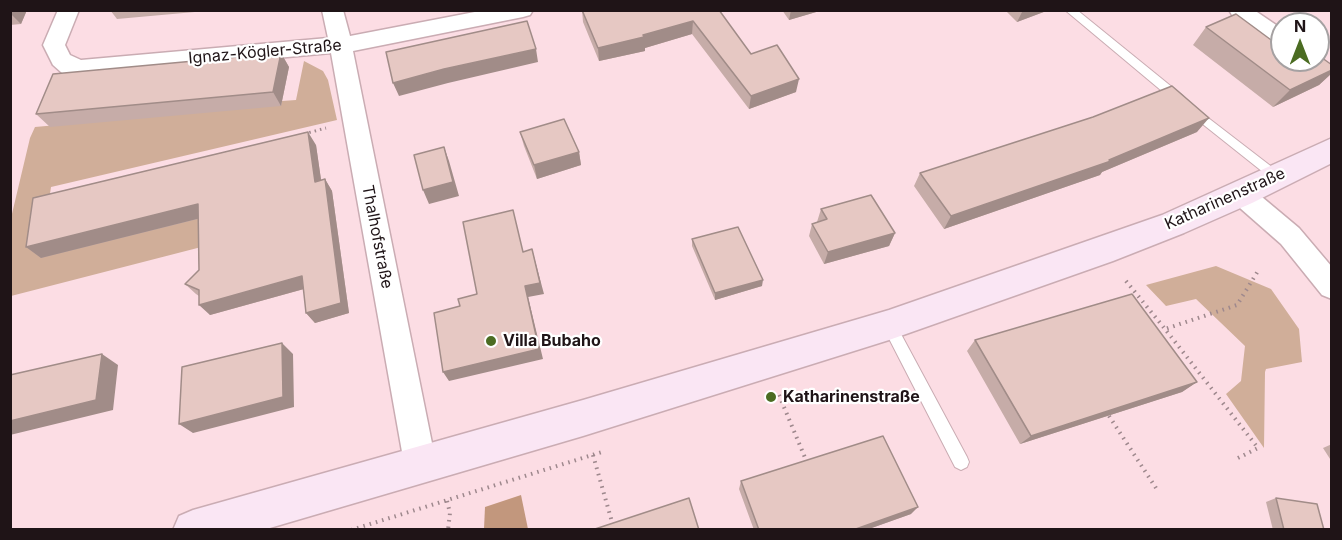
<!DOCTYPE html>
<html>
<head>
<meta charset="utf-8">
<style>
  body { margin:0 }
  #map { position:relative; width:1342px; height:540px; overflow:hidden; background:#fcdde4; font-family:Inter,sans-serif }
  canvas { display:block }
  .frame { position:absolute; inset:0; border:12px solid #1f1417; pointer-events:none }
  .north { position:absolute; left:1270px; top:12px; width:60px; height:60px; box-sizing:border-box; background:#fff; border:2px solid #a5a1a2; border-radius:50%; rotate:0deg; font-size:16px; font-weight:700; line-height:24px; text-align:center; color:#1f1417 }
  .north::after { content:''; display:block; margin:auto; width:21px; height:27px; background:#4b6c22; clip-path:polygon(50% 0,100% 100%,50% 72%,0 100%) }
</style>
</head>
<body>
<div id="map">
<canvas width="1342" height="540"></canvas>
<div class="frame"></div>
<div class="north">N</div>
</div>
<script>
const c = document.querySelector('canvas').getContext('2d');
c.lineJoin = 'round';
function paint(path, color) {
  c.fillStyle = color;
  c.fill(path, 'evenodd');
}
function poly(rows) {
  const path = new Path2D();
  for (const r of rows) {
    path.moveTo(r[0], r[1]);
    for (let i = 2; i < r.length; i += 2) path.lineTo(r[i], r[i + 1]);
  }
  return path;
}
function stroke(path, color, width, dash) {
  c.strokeStyle = color;
  c.lineWidth = width;
  c.lineCap = dash ? 'butt' : 'round';
  c.setLineDash(dash || []);
  c.stroke(path);
}
function label(font, color, halo, rows, align = 'center') {
  c.font = font + ' Inter,sans-serif';
  c.lineWidth = 4.5;
  c.setLineDash([]);
  c.textBaseline = 'middle';
  c.strokeStyle = halo;
  c.fillStyle = color;
  for (const [text, x, y, turn = 0] of rows) {
    c.save();
    c.translate(x, y);
    c.rotate((+turn || 0) * Math.PI / 180);
    c.textAlign = isNaN(turn) ? turn : align;
    if (halo) c.strokeText(text, 0, 0);
    c.fillText(text, 0, 0);
    c.restore();
  }
}
paint(poly([
  [304,61,323,71,328,80,337,120,51,187,41,257,257,204,279,227,11,296,11,218,30,138,35,127,281,105,282,101,296,100],
  [1216,266,1271,289,1299,329,1302,362,1266,369,1265,372,1264,448,1226,394,1241,381,1245,346,1196,299,1166,306,1146,285]
]), '#d0ae99');
paint(poly([
  [521,495,528,529,484,529,485,507]
]), '#c2977d');
const lane = poly([
  [1065,10,1077,10,1183,96,1185,99,1183,102,1175,102,1065,10],
  [1194,107,1281,174,1283,177,1281,180,1273,180,1190,114,1188,111,1190,108,1194,107],
  [889,319,894,321,967,457,969,462,967,467,961,470,955,467,882,325,884,321,889,319]
]);
const street = poly([
  [58,10,79,10,65,45,70,55,81,60,328,38,322,10,343,10,350,36,485,10,533,10,530,15,523,17,353,51,436,463,431,474,420,479,409,474,404,463,331,53,81,76,70,75,62,73,53,65,43,45,58,10],
  [1229,10,1254,10,1282,29,1282,47,1274,45,1232,15,1229,10],
  [1241,184,1250,187,1299,228,1332,267,1332,299,1322,295,1281,244,1232,201,1228,194,1232,187,1241,184]
]);
const secondary = poly([
  [1332,138,1332,163,1252,203,1184,233,1113,261,889,340,583,436,263,530,173,530,179,516,193,510,583,400,889,310,1162,215,1332,138]
]);
stroke(lane, '#caacb3', 2);
stroke(street, '#caacb3', 3);
stroke(secondary, '#caacb3', 3);
stroke(poly([
  [304,134,326,128]
]), '#9e888d', 3, [1.5, 4]);
stroke(poly([
  [1126,281,1165,329],
  [779,395,806,460],
  [1109,416,1156,488],
  [593,455,612,522],
  [1238,458,1258,448,1165,329,1237,305,1258,271],
  [447,501,450,513,448,530],
  [351,530,602,452]
]), '#9e888d', 4, [1.5, 5]);
paint(lane, '#fff');
paint(street, '#fff');
paint(secondary, '#fae6f4');
paint(poly([
  [10,10,27,10,21,24,10,25],
  [110,10,217,10,117,19],
  [582,10,719,10,751,54,796,92,749,109,692,34,645,48,645,51,599,61,583,22],
  [782,10,823,10,789,20],
  [1005,10,1049,10,1017,22],
  [1206,27,1282,60,1332,65,1332,73,1319,85,1273,107,1193,45],
  [281,53,289,67,281,106,50,127,36,114],
  [520,132,579,152,581,165,537,179,524,146],
  [1197,132,1102,172,1100,175,944,229,914,186,920,173],
  [316,145,321,180,325,179,332,191,349,313,315,323,306,313,304,289,210,315,199,296,196,294,185,284,199,270,198,219,41,258,26,247],
  [821,209,895,233,889,246,824,264,809,236,812,224,817,222],
  [692,239,762,286,715,300,692,246],
  [975,340,1197,382,1182,392,1020,444,967,351],
  [1332,444,1332,462,1323,448],
  [741,481,911,514,866,530,754,530,739,489],
  [1276,498,1324,530,1273,530,1266,502]
]), '#c6aca8');
paint(poly([
  [10,10,27,10,21,24,10,13],
  [791,10,823,10,789,20],
  [1023,10,1049,10,1017,22],
  [693,21,692,34,645,48,645,51,599,61,598,48],
  [536,49,538,62,448,83,399,96,393,83,444,69],
  [281,53,289,67,281,106,273,92],
  [1332,70,1332,73,1319,85,1273,107,1290,90],
  [799,79,796,92,749,109,751,96],
  [1209,118,1197,132,1102,172,1100,175,944,229,951,216,1109,160],
  [308,132,316,145,323,193,315,182],
  [444,147,449,161,459,196,429,204,423,190],
  [579,152,581,165,537,179,534,165],
  [325,179,332,191,349,313,315,323,306,313],
  [198,204,209,216,41,258,26,247],
  [895,233,889,246,824,264,828,252],
  [532,249,544,294,528,297,543,359,449,381,443,372,525,286],
  [302,276,311,287,210,315,199,305],
  [763,280,762,286,715,300,715,293],
  [282,343,293,354,294,407,193,433,179,424],
  [102,354,118,365,113,410,10,435,10,421],
  [1197,382,1182,392,1020,444,1031,436],
  [918,507,911,514,866,530,853,530]
]), '#a18c88');
const building = poly([
  [582,10,719,10,751,54,777,45,799,79,751,96,693,21,643,35,644,37,598,48,582,10],
  [1236,14,1282,48,1282,60,1318,60,1318,55,1332,65,1332,70,1290,90,1206,27,1236,14],
  [527,21,536,49,444,69,393,83,386,52,527,21],
  [281,53,273,92,36,114,53,74,281,53],
  [1172,86,1209,118,1109,160,1111,161,951,216,920,173,1093,117,1172,86],
  [564,119,579,152,534,165,520,132,564,119],
  [308,132,315,182,325,179,341,303,306,313,302,276,199,305,199,290,185,284,199,270,198,204,26,247,33,198,308,132],
  [444,147,453,182,423,190,414,155,444,147],
  [871,195,895,233,828,252,812,224,827,219,821,209,871,195],
  [513,210,523,252,532,249,540,283,525,286,539,349,443,372,434,313,460,306,458,299,477,294,463,222,513,210],
  [738,227,763,280,715,293,692,239,738,227],
  [1132,294,1197,382,1031,436,975,340,1132,294],
  [282,343,283,397,179,424,182,367,282,343],
  [102,354,96,400,10,421,10,375,102,354],
  [883,436,918,507,853,530,759,530,741,481,883,436],
  [689,498,699,530,592,530,689,498],
  [1276,498,1317,504,1324,530,1284,530,1276,498]
]);
paint(building, '#e6c8c3');
stroke(building, '#a18c88', 1.5);
for (const [x, y, r, color] of [
  [491,341,6,"#4b6c22"],
  [771,397,6,"#4b6c22"]
]) {
  const dot = new Path2D();
  dot.arc(x, y, r, 0, 2 * Math.PI);
  c.fillStyle = color;
  c.fill(dot);
  stroke(dot, '#fff', 2);
}
label('16px', '#1f1417', '#fff', [
  ["Ignaz-Kögler-Straße",265,52,-5],
  ["Katharinenstraße",1225,199,-24],
  ["Thalhofstraße",377,237,79]
]);
label('bold 16px', '#1f1417', '#fff', [
  ["Villa Bubaho",503,341],
  ["Katharinenstraße",783,397]
], 'left');
</script>
</body>
</html>
